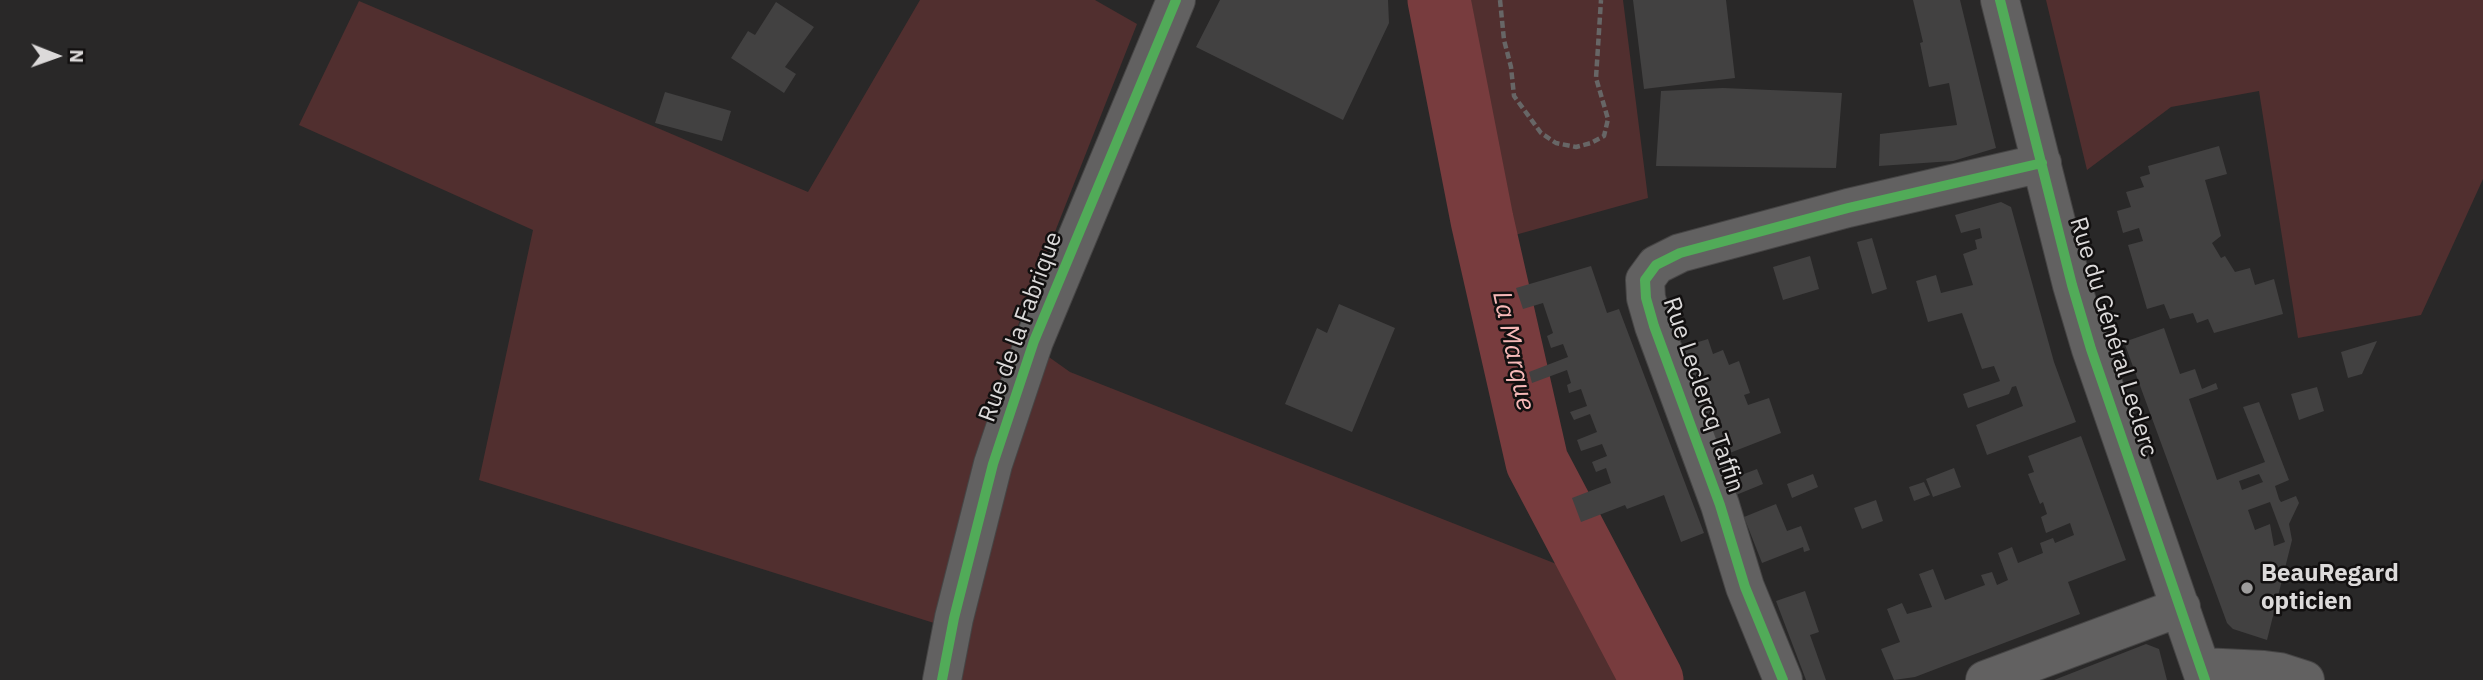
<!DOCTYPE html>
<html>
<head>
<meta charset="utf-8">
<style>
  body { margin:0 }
  #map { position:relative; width:2483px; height:680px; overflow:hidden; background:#292828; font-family:"IBM Plex Sans",sans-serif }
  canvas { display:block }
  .north { position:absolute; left:21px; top:21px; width:70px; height:70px; -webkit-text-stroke:5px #121010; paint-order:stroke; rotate:91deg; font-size:19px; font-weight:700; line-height:28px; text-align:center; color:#dcdada }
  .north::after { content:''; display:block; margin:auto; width:24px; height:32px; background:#dcdada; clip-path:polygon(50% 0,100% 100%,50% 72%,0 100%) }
</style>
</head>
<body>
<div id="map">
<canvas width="2483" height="680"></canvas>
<div class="north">N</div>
</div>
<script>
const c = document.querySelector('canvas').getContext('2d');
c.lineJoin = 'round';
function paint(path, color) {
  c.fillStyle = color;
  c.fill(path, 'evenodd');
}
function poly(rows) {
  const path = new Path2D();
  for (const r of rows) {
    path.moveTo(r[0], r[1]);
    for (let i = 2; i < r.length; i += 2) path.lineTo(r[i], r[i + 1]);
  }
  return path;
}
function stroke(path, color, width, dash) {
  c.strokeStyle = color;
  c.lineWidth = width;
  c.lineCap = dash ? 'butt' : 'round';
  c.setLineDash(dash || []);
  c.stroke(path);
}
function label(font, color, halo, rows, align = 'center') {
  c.font = font + ' "IBM Plex Sans",sans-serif';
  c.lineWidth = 5;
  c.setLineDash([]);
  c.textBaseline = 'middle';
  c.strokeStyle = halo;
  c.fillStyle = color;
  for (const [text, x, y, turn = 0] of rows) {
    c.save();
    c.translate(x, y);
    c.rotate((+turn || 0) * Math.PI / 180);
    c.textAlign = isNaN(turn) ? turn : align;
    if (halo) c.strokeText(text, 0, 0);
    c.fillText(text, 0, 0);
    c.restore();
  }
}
paint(poly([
  [920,0,1095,0,1137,24,1015,333,1070,372,1564,567,1623,680,928,680,934,623,479,480,533,230,299,125,359,1,808,192],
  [1449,0,1623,0,1648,198,1497,240,1469,109],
  [2046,0,2483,0,2483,179,2421,315,2298,338,2259,91,2171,107,2087,170]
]), '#512f2f');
stroke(poly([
  [1439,0,1482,220,1537,462,1652,680]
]), '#783c3e', 63);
paint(poly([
  [1220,0,1388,0,1389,23,1343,120,1196,47],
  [1633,0,1726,0,1735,78,1644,89],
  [1913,0,1960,0,1996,148,1953,161,1879,166,1880,134,1957,125,1949,83,1929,87,1920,43,1923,42],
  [776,2,814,27,785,67,796,74,784,93,731,58,748,31,755,35],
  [1723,88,1842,93,1836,168,1656,166,1661,91],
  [665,92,731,111,722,141,655,123],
  [2219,146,2227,174,2205,180,2221,236,2212,243,2221,258,2225,256,2235,272,2250,268,2255,285,2274,279,2283,314,2214,333,2208,319,2197,323,2193,313,2170,319,2164,304,2147,309,2128,245,2143,241,2139,228,2123,233,2117,211,2131,207,2126,192,2144,187,2140,177,2150,174,2148,166],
  [2001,202,2011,207,2054,362,2076,422,1987,455,1976,425,2023,406,2016,386,2012,387,2009,394,1968,408,1963,394,2000,381,1994,366,1982,369,1962,313,1928,322,1916,281,1936,275,1941,293,1973,285,1963,254,1977,249,1975,240,1982,238,1980,228,1961,233,1955,215],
  [1872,238,1887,289,1872,294,1857,242],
  [1810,256,1819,289,1783,300,1773,267],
  [1591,266,1607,313,1619,309,1704,533,1681,542,1664,495,1627,509,1625,505,1581,522,1572,498,1611,483,1606,468,1596,472,1592,462,1607,456,1602,444,1581,451,1577,440,1597,432,1590,414,1574,420,1570,412,1587,406,1581,389,1569,393,1567,385,1571,383,1567,370,1532,383,1529,372,1568,357,1563,344,1551,348,1547,336,1553,333,1543,303,1523,309,1516,288],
  [1339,304,1395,328,1352,432,1285,404,1317,328,1327,333],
  [2164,328,2180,374,2195,369,2202,389,2216,383,2218,389,2189,399,2217,480,2265,462,2243,407,2259,402,2289,480,2275,486,2279,499,2281,502,2296,496,2299,503,2289,524,2292,540,2267,640,2233,629,2227,623,2124,342],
  [2259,474,2263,482,2242,490,2239,481],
  [2270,502,2285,542,2274,546,2270,524,2255,530,2248,510],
  [1708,339,1713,354,1723,350,1729,365,1739,361,1750,393,1744,395,1748,405,1769,398,1781,433,1722,456,1679,348],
  [2377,341,2362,374,2348,378,2341,352],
  [2317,387,2324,411,2299,420,2291,394],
  [2081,436,2126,560,2068,582,2080,614,1915,677,1894,680,1881,649,1900,642,1887,609,1902,603,1907,614,1932,607,1919,574,1933,569,1945,600,1985,585,1981,575,1992,572,1997,585,2008,580,1998,553,2012,547,2018,563,2043,553,2040,543,2053,538,2055,543,2074,535,2070,523,2046,533,2041,517,2047,514,2043,502,2040,504,2028,474,2034,472,2028,456],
  [1954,468,1961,487,1933,497,1926,479],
  [1757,469,1763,484,1736,495,1731,479],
  [1813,474,1818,487,1792,498,1787,484],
  [1924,482,1930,495,1914,501,1909,487],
  [1876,500,1883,521,1862,529,1854,508],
  [1776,504,1787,531,1801,526,1810,550,1804,552,1803,547,1762,563,1744,517],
  [1805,591,1819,632,1810,635,1826,680,1806,680,1776,601],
  [2146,644,2159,649,2167,680,2054,680]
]), '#424141');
const minor = poly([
  [2000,0,2072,285,2091,349,2205,680],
  [2201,667,2264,670,2280,672,2305,680],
  [942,680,954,618,993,464,1034,341,1176,0],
  [1783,680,1745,587,1720,505,1654,326,1646,298,1645,280,1656,265,1680,253,1848,208,2042,163],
  [1985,680,2181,607]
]);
stroke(minor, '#464545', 40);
stroke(poly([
  [1500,0,1504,40,1511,67,1514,96,1541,133,1556,143,1576,147,1591,143,1604,136,1608,119,1596,78,1601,0]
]), '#676666', 4.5, [7, 3.5]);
stroke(minor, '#626161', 38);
stroke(poly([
  [2000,0,2072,285,2091,349,2205,680],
  [942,680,954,618,993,464,1034,341,1176,0],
  [1783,680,1745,587,1720,505,1654,326,1646,298,1645,280,1656,265,1680,253,1848,208,2042,163]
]), '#51ab58', 10);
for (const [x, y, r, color] of [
  [2247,588,7,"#9d9c9c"]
]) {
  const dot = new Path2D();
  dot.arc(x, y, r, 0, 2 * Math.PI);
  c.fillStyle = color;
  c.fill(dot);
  stroke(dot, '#121010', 2.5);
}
label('24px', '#dcdada', '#121010', [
  ["Rue de la Fabrique",1021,327,-70],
  ["Rue du Général Leclerc",2113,337,73],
  ["Rue Leclercq Taffin",1703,395,71]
]);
label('bold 24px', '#dcdada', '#121010', [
  ["BeauRegard",2261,574],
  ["opticien",2261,602]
], 'left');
label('italic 26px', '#f7b9b8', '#121010', [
  ["La Marque",1513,351,78]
]);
</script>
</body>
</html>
